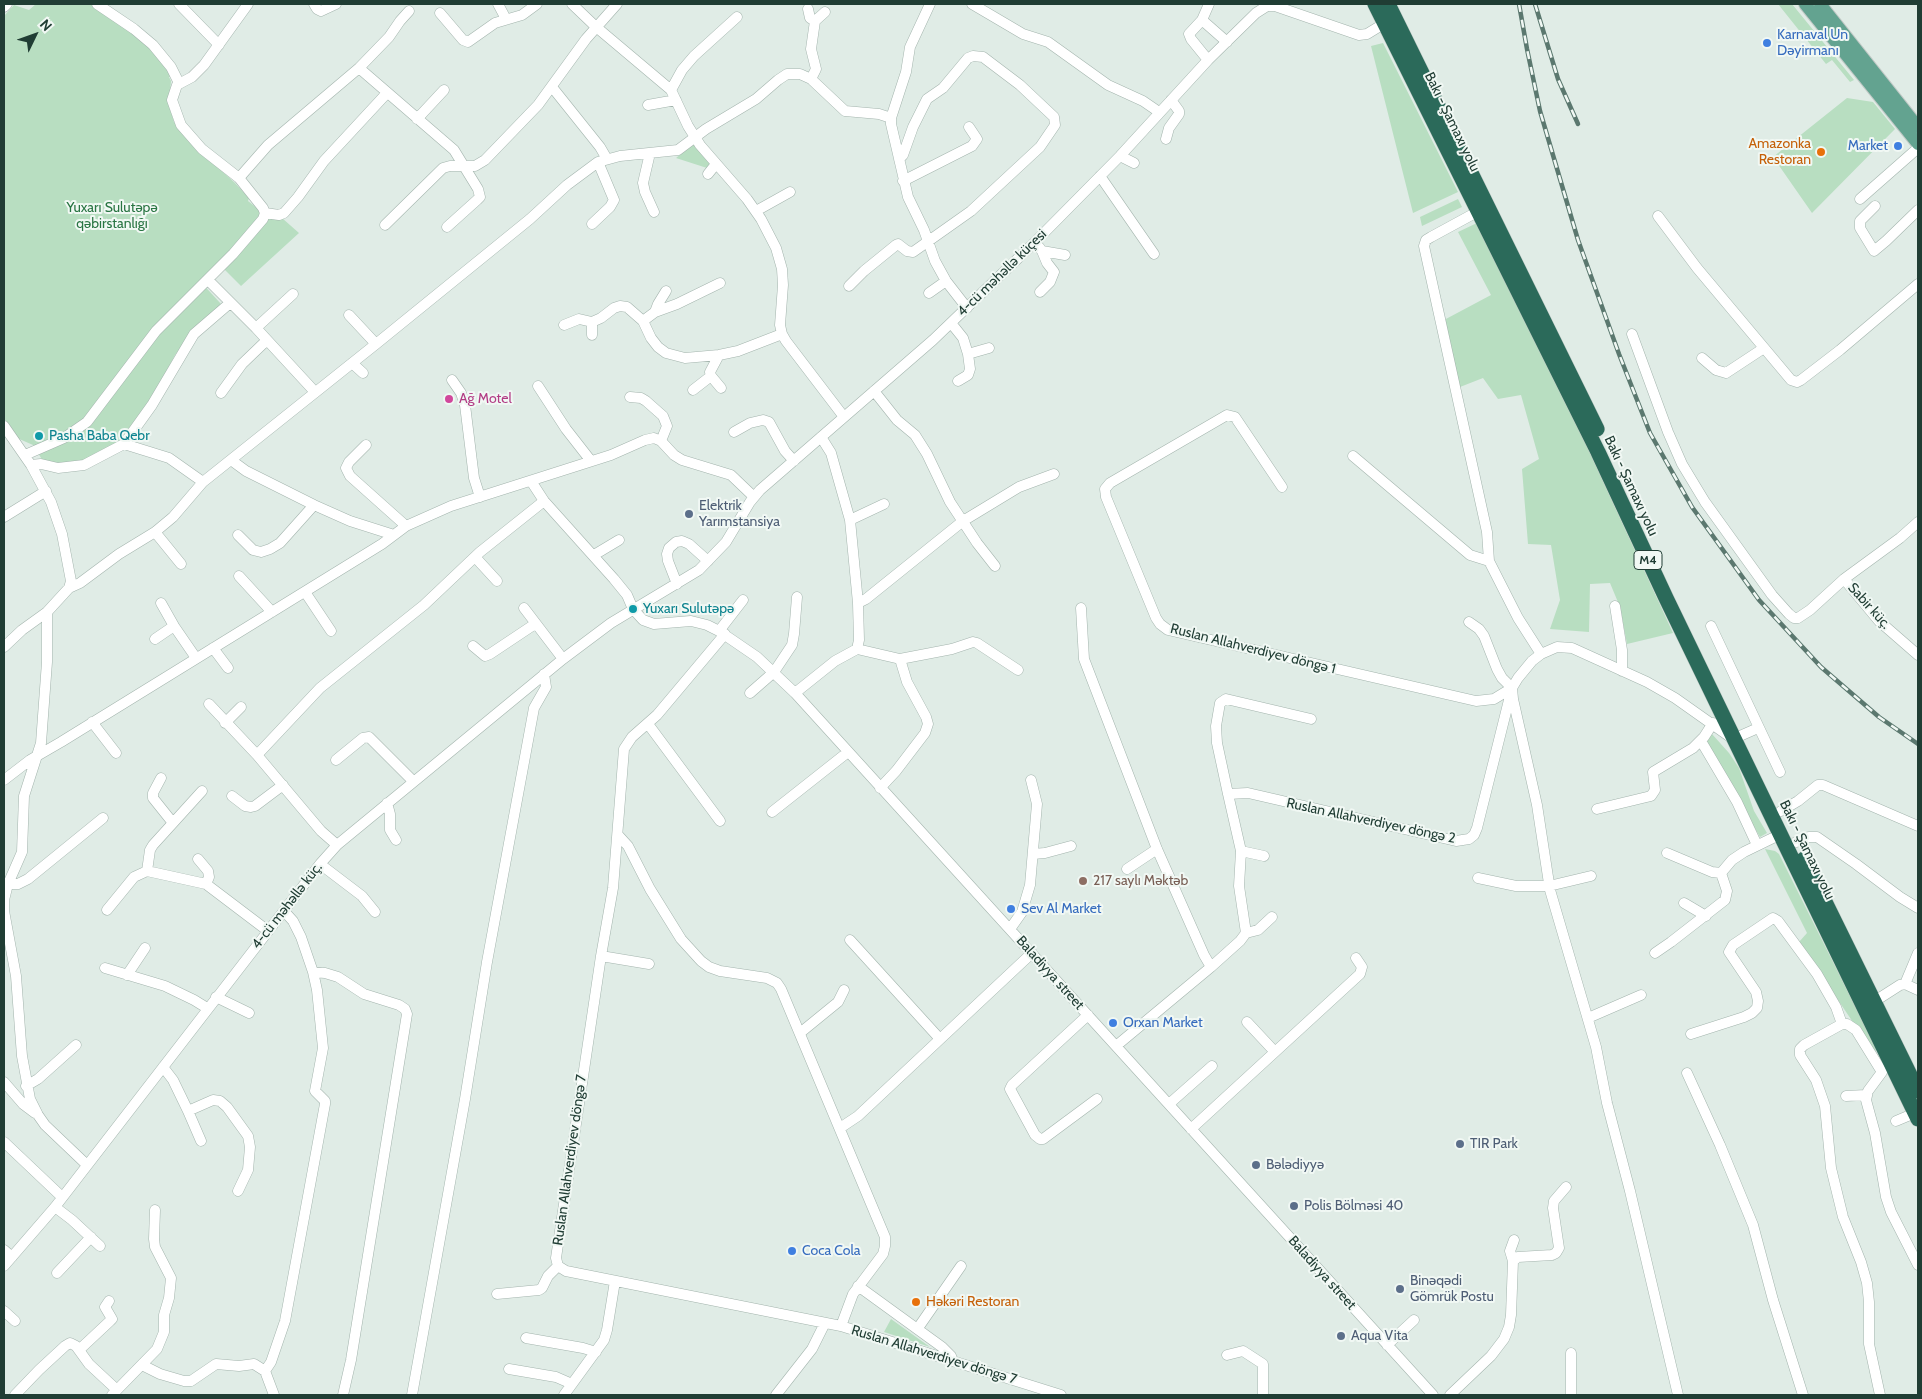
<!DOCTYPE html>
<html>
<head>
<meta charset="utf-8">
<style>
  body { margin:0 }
  #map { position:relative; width:1922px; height:1399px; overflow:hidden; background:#e0ece6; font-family:Cabin,sans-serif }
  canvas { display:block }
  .frame { position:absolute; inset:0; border:5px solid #203d34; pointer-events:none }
  .north { position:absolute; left:10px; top:10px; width:50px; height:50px; -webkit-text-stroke:4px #f1f8f4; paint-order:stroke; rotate:48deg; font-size:14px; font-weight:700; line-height:20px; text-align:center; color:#203d34 }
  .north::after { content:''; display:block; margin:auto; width:18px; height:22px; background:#203d34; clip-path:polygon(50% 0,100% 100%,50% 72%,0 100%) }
</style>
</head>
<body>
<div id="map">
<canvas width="1922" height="1399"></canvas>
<div class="frame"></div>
<div class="north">N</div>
</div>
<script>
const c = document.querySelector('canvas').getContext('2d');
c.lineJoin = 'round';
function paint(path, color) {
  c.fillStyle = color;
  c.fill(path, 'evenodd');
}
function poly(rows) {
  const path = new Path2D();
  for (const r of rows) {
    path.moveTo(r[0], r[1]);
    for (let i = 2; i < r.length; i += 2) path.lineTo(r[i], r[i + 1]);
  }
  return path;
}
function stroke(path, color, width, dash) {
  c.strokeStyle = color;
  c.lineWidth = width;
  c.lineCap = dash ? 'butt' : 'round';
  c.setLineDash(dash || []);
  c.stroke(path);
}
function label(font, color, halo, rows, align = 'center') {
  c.font = font + ' Cabin,sans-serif';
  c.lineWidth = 4;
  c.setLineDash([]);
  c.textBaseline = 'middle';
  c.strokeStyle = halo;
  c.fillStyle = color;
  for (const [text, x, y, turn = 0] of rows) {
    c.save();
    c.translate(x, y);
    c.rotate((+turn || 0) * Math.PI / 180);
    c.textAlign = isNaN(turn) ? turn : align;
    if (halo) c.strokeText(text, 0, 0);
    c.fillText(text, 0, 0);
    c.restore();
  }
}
paint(poly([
  [36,4,93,4,139,36,173,74,169,77,171,81,169,105,174,122,194,146,234,182,249,198,248,201,271,219,282,218,299,233,241,286,219,264,200,281,221,304,192,333,175,355,150,403,118,442,84,461,63,464,43,461,33,445,17,438,4,418,4,16,14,5,29,10],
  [1778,4,1792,4,1854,80,1850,82,1832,60,1826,64],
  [1383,43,1458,192,1413,213,1371,46],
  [1847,98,1873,102,1895,129,1812,213,1773,157],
  [693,144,710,162,707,168,676,158],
  [1458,199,1462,207,1422,226,1420,217],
  [1477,223,1585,442,1673,633,1627,644,1620,607,1610,583,1590,584,1589,632,1550,629,1560,600,1551,545,1528,544,1522,469,1539,459,1521,395,1498,399,1483,378,1460,387,1444,320,1491,295,1458,232],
  [1712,734,1729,753,1739,768,1754,811,1767,833,1760,837,1705,744],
  [1765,849,1775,851,1779,854,1877,1050,1873,1052,1799,942,1807,933],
  [891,1319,930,1347,884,1332]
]), '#b8dec1');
const minor = poly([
  [97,4,134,29,153,45,171,67,179,83],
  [179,4,219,45],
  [314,4,317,9,321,11,336,4],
  [498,4,506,19],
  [572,4,595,26,671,90,688,126,700,145,747,199,761,219,776,248,782,269,783,285,780,325,782,334,786,341,844,417],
  [930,4,910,47,906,72,891,118,891,124,908,197,924,230,935,261,946,281,967,308],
  [972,4,1023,34,1048,42,1108,85,1143,101,1159,112],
  [4,7,7,4],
  [808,9,810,18,815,21,811,49,816,69,811,79],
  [440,13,463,40,468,42,495,23,522,15,537,4],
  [1202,20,1227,42],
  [815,21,825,12],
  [1208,60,1191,39,1189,34,1202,20,1209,4],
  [359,68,454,150,478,189,480,197,477,200,447,227],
  [552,87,600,147,607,159],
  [671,90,682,70,694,56,737,17],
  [648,105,676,100],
  [417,119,444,90],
  [1166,139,1169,128,1179,114,1179,111,1171,100],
  [650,153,643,183,645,192,654,212],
  [1120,156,1134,163],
  [708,174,716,164],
  [1100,176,1154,254],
  [239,178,268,145,359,68,389,37,400,21,409,11],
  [903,181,972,146,977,139,969,127],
  [1860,199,1918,148],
  [1875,206,1860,221,1860,228,1874,251,1886,241,1918,210],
  [756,211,790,192],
  [1477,212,1431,237,1426,240,1424,246,1487,532,1489,561,1518,618,1541,654],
  [265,213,279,215,284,213,298,197,324,161,387,93],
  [1658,216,1697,268,1791,380,1797,382,1801,380,1840,350,1918,284],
  [592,224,610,207,614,200,598,162],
  [385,225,443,168,450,166,475,166,485,160,538,105,586,39,617,4],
  [1039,247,1042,251,1065,255],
  [208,280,256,328,315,392],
  [849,286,864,271,896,245,898,244,907,251,913,252,971,211,1040,147,1055,125,1054,117,1020,85,983,57,973,56,968,58,943,88,927,99,913,127,903,155,899,159],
  [1040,292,1050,282,1054,272,1047,263,1042,251],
  [929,293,946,281],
  [655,312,658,304,666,291],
  [349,315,376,344],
  [643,321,655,312,677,304,720,283],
  [592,322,592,335],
  [951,323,963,338,968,354,970,369,968,375,958,381],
  [564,325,579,319,592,322,601,318,614,308,620,306,627,307,643,321,651,338,658,347,666,353,685,358,719,355,738,351,782,334],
  [256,328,293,294],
  [1632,334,1668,432,1682,464,1705,502,1772,595,1789,614,1794,618,1798,618,1810,610,1844,579],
  [968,354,989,348],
  [719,355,710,372,711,376,721,388],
  [1702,358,1716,370,1726,373,1764,348],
  [352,363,363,373],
  [452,380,461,393,465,405,474,478,480,497],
  [538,386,566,429,591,461],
  [693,390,711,376],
  [874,391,897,420,915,435,927,454,950,502,977,543,995,566],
  [221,393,242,364,267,340],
  [630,397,641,398,646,401,663,416,667,426,661,441],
  [4,426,31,465,51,502,62,534,71,581,69,588,47,612,47,662,41,743,24,796,22,852,8,884,4,900,4,911,16,976,22,1056,30,1099,38,1115,45,1125,87,1165],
  [734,432,750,423,763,420,769,422,785,451,794,461],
  [124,444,169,458,203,482],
  [366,445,349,462,346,468,350,476,406,526],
  [25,455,64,438,87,422,156,331,233,254,263,219,265,213,263,208,239,178,202,149,181,125,172,100,177,85,192,77,204,65,248,4],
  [1353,456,1470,555,1489,561],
  [231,460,246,471,314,505,350,521,394,535],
  [31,465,41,464,58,468,84,465,124,444,152,405,194,334,230,303],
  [531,481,544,501,614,579,627,595,633,609,643,620,654,624,691,621,707,625,719,631,757,657,795,693,1433,1395],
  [1282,487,1235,417,1227,415,1110,483,1105,489,1106,497,1156,618,1160,624,1168,630,1476,701,1494,699,1512,688],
  [4,517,46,491],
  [850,520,884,504],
  [1918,522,1900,538,1844,579,1879,621,1918,655],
  [155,532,181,564],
  [238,535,253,550,261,552,270,549,280,543,314,505],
  [594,555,619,540],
  [475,557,497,581],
  [239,576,272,612],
  [677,584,668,561,667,554,669,548,676,542,682,541,689,544,708,561],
  [69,588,80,583,119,554,155,532,173,517,203,482,376,344,530,219,567,185,598,162,620,156,678,150,706,129,756,99,778,80,787,74,800,74,811,79,845,111,879,114,891,118],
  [305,592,331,631],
  [161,603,174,626,196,658],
  [858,603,866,599,963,521,1019,487,1054,474],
  [1615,606,1622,650,1622,671],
  [524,608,563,659],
  [1081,608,1084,659,1157,849,1204,955,1211,967],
  [1469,622,1479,629,1484,636,1497,669,1502,678,1512,688,1513,699,1537,805,1550,890,1596,1047,1607,1103,1630,1191,1678,1395],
  [1711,626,1780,772],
  [719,631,743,600],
  [725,634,657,715,632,737,624,749,613,888,601,956,556,1258,558,1266,566,1271,841,1326,1061,1395],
  [155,639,174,626],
  [473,646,485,656,490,654,535,624],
  [4,647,22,630,47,612],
  [213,648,228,668],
  [857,649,900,659,952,649,973,642,977,643,1018,670],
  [750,693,774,672,792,645,794,634,797,597],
  [795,693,835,661,857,649,859,640,858,603,850,520,831,453,821,437],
  [209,704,257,755,321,831,337,845],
  [92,722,116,753],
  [225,723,241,707],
  [648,724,720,821],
  [1701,741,1737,802,1757,845],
  [257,755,320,688,424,605,480,552,544,501],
  [336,760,363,738,369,737,413,781],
  [161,778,153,793,153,798,173,823],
  [4,780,30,760,61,742,382,544,406,526,451,506,611,455,645,440,654,438,661,441,674,455,682,460,731,475,754,497],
  [880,788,896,771,925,733,928,724,926,717,907,682,900,659],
  [1228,794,1217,743,1216,726,1220,703,1226,699,1311,719],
  [232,796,245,806,251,807,255,806,283,785],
  [387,803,390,814,390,830,396,840],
  [1597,809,1651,796,1655,790,1653,772,1693,748,1704,737,1713,723],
  [1781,811,1798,801,1818,785,1823,785,1918,826],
  [772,812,848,752],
  [618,835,628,846,650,889,681,939,701,961,709,967,720,971,767,978,777,983,781,989,885,1237,885,1246,883,1254,853,1294,841,1326],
  [1796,842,1809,837,1817,837,1856,864,1900,897,1918,908],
  [1241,851,1264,856],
  [1667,853,1712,872,1721,873,1732,860,1744,852,1781,834],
  [1033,854,1045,853,1071,846],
  [198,859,208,871,209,877,206,884],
  [320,864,362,896,375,912],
  [1127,869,1157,849],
  [147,871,150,850,153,845,202,791],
  [1478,878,1516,886,1549,886,1591,876],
  [4,884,18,884,28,879,103,818],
  [1684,903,1706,916],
  [107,910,134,877,147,871,206,884,268,931],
  [1010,929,1022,912,1030,885,1037,804,1031,780],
  [1246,933,1258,930,1272,917],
  [850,940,940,1039],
  [1655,953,1671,942,1725,900,1727,891,1721,873],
  [601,956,649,964],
  [105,968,165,986,194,1000,207,1008],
  [313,972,325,973,338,977,364,994,399,1005,405,1009,407,1014,351,1360,343,1395],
  [127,975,145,948],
  [1905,984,1918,953],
  [216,997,249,1013],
  [1875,1001,1900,985,1905,984,1918,990],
  [1088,1015,1012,1085,1010,1089,1035,1135,1040,1139,1043,1139,1097,1099],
  [1588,1018,1641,995],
  [1247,1022,1275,1052],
  [800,1033,838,1002,844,990],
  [1691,1034,1744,1017,1752,1013,1757,1008,1758,1001,1756,992,1729,952,1733,945,1773,918,1778,921,1817,974,1836,1007,1842,1024],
  [1116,1046,1211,967,1240,941,1246,933,1239,886,1241,851,1228,794,1248,793,1456,841,1469,839,1474,835,1477,828,1512,688,1518,678,1532,661,1541,654,1557,647,1572,648,1647,682,1675,698,1733,739,1758,728],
  [163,1067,173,1080,188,1111,213,1100,220,1101,227,1107,248,1136,250,1147,248,1170,238,1191],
  [1882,1072,1868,1091,1866,1100,1875,1133,1886,1197,1891,1212,1918,1265],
  [1687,1073,1720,1145,1753,1225,1773,1300,1803,1395],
  [4,1082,23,1104,35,1113],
  [26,1086,38,1079,76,1045],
  [1846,1096,1866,1095],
  [1169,1104,1212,1066],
  [188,1111,201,1141],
  [1896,1121,1915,1113],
  [840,1128,858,1116,1032,953],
  [1191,1129,1360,974,1362,967,1356,958],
  [4,1142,62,1197],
  [55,1207,72,1220,100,1246],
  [4,1250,12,1257],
  [1513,1261,1510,1251,1514,1240],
  [4,1266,55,1207,320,864,337,845,563,659,611,623,699,570,726,542,750,502,760,490,933,340,1034,243,1120,156,1208,60,1256,13,1267,6,1275,6,1359,35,1367,34,1385,23],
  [57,1273,91,1237],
  [858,1286,942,1347,951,1356,953,1361],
  [497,1294,539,1290,542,1288,548,1276,558,1266],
  [4,1311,15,1321],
  [918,1328,961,1266],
  [526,1338,583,1348,596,1352],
  [1387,1345,1414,1320],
  [79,1350,110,1321,112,1319,105,1307,109,1301],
  [1571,1353,1571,1395],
  [1227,1355,1243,1351,1263,1364,1263,1395],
  [142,1365,160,1374,184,1381,191,1381,216,1364,239,1366,254,1364,265,1371,274,1395],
  [509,1369,556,1377,572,1384],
  [265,1371,271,1362,285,1321,325,1104,325,1101,315,1091,323,1048,317,990,313,972,301,937,293,921,284,911],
  [15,1395,39,1370,65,1346,70,1343,76,1346,89,1364,117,1390],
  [112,1395,157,1349,164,1332,164,1315,169,1298,171,1278,155,1247,154,1239,155,1210],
  [412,1395,465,1099,487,962,534,708,546,687,544,674],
  [564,1395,604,1340,607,1330,615,1281],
  [776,1395,812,1349,825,1323],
  [1450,1395,1491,1356,1504,1339,1509,1327,1511,1315,1513,1261,1518,1257,1552,1255,1556,1253,1559,1248,1553,1208,1554,1201,1566,1187],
  [1880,1395,1869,1344,1869,1302,1867,1283,1861,1262,1843,1217,1831,1168,1825,1106,1816,1080,1800,1055,1800,1049,1804,1045,1842,1024,1847,1024,1856,1030,1882,1072]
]);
const major = poly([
  [1805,4,1918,144],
  [1820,4,1918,127]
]);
const highway = poly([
  [1375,4,1598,452,1666,598,1918,1119],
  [1388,4,1597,429],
  [1804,859,1918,1091]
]);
stroke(minor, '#a3b4ad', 11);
stroke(major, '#c1c9c6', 14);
stroke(highway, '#c1c9c6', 16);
stroke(minor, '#fff', 10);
stroke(major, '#63a390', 12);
stroke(highway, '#2b6a5a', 15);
const rail = poly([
  [1519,4,1527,49,1540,111,1578,240,1619,354,1650,433,1692,507,1759,600,1821,667,1879,717,1918,744],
  [1535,4,1558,79,1578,124]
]);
stroke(rail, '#5b786f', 4.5);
stroke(rail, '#f1f8f4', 2.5, [8]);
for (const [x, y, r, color] of [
  [1767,43,5,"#3f7fe0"],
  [1898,146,5,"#3f7fe0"],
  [1821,152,5,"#e8710a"],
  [449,399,5,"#d1479c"],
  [39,436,5,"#0f9aa8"],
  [689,514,5,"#5c6f8a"],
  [633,609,5,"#0f9aa8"],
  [1083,881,5,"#8d6e63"],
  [1011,909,5,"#3f7fe0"],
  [1113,1023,5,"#3f7fe0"],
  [1460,1144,5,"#5c6f8a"],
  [1256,1165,5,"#5c6f8a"],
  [1294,1206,5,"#5c6f8a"],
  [792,1251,5,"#3f7fe0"],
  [1400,1289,5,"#5c6f8a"],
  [916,1302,5,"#e8710a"],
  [1341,1336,5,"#5c6f8a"]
]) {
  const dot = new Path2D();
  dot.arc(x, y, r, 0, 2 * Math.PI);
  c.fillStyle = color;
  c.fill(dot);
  stroke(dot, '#f1f8f4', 2);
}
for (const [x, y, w] of [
  [1648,560,28]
]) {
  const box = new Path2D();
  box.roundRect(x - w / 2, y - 9.5, w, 19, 4);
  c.fillStyle = '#f1f8f4';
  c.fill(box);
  stroke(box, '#203d34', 1);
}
label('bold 12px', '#203d34', null, [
  ["M4",1648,560]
]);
label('14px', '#366cbe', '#f1f8f4', [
  ["Karnaval Un",1777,35],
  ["Dəyirmanı",1777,51],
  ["Market",1888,146,"right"],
  ["Sev Al Market",1021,909],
  ["Orxan Market",1123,1023],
  ["Coca Cola",802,1251]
], 'left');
label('14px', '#203d34', '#f1f8f4', [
  ["Bakı - Şamaxı yolu",1452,122,64],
  ["4-cü məhəllə küçesi",1002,273,-44],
  ["Bakı - Şamaxı yolu",1631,486,65],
  ["Sabir küç.",1869,606,48],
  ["Ruslan Allahverdiyev döngə 1",1253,649,14],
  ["Ruslan Allahverdiyev döngə 2",1371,821,12],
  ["Bakı - Şamaxı yolu",1807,850,64],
  ["4-cü məhəllə küç.",287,906,-52],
  ["Baladiyya street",1050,973,48],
  ["Ruslan Allahverdiyev döngə 7",570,1160,-82],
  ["Baladiyya street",1322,1273,48],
  ["Ruslan Allahverdiyev döngə 7",934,1355,17]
]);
label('14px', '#c56008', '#f1f8f4', [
  ["Amazonka",1811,144],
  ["Restoran",1811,160],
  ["Həkəri Restoran",926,1302,"left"]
], 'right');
label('14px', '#297543', '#f1f8f4', [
  ["Yuxarı Sulutəpə",112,208],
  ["qəbirstanlığı",112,224]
]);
label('14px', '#b23c85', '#f1f8f4', [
  ["Ağ Motel",459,399]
], 'left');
label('14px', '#0d838f', '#f1f8f4', [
  ["Pasha Baba Qebr",49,436],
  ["Yuxarı Sulutəpə",643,609]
], 'left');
label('14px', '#4e5e75', '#f1f8f4', [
  ["Elektrik",699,506],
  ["Yarımstansiya",699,522],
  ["TIR Park",1470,1144],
  ["Bələdiyyə",1266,1165],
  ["Polis Bölməsi 40",1304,1206],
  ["Binəqədi",1410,1281],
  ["Gömrük Postu",1410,1297],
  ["Aqua Vita",1351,1336]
], 'left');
label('14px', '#785e54', '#f1f8f4', [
  ["217 saylı Məktəb",1093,881]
], 'left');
</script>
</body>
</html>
